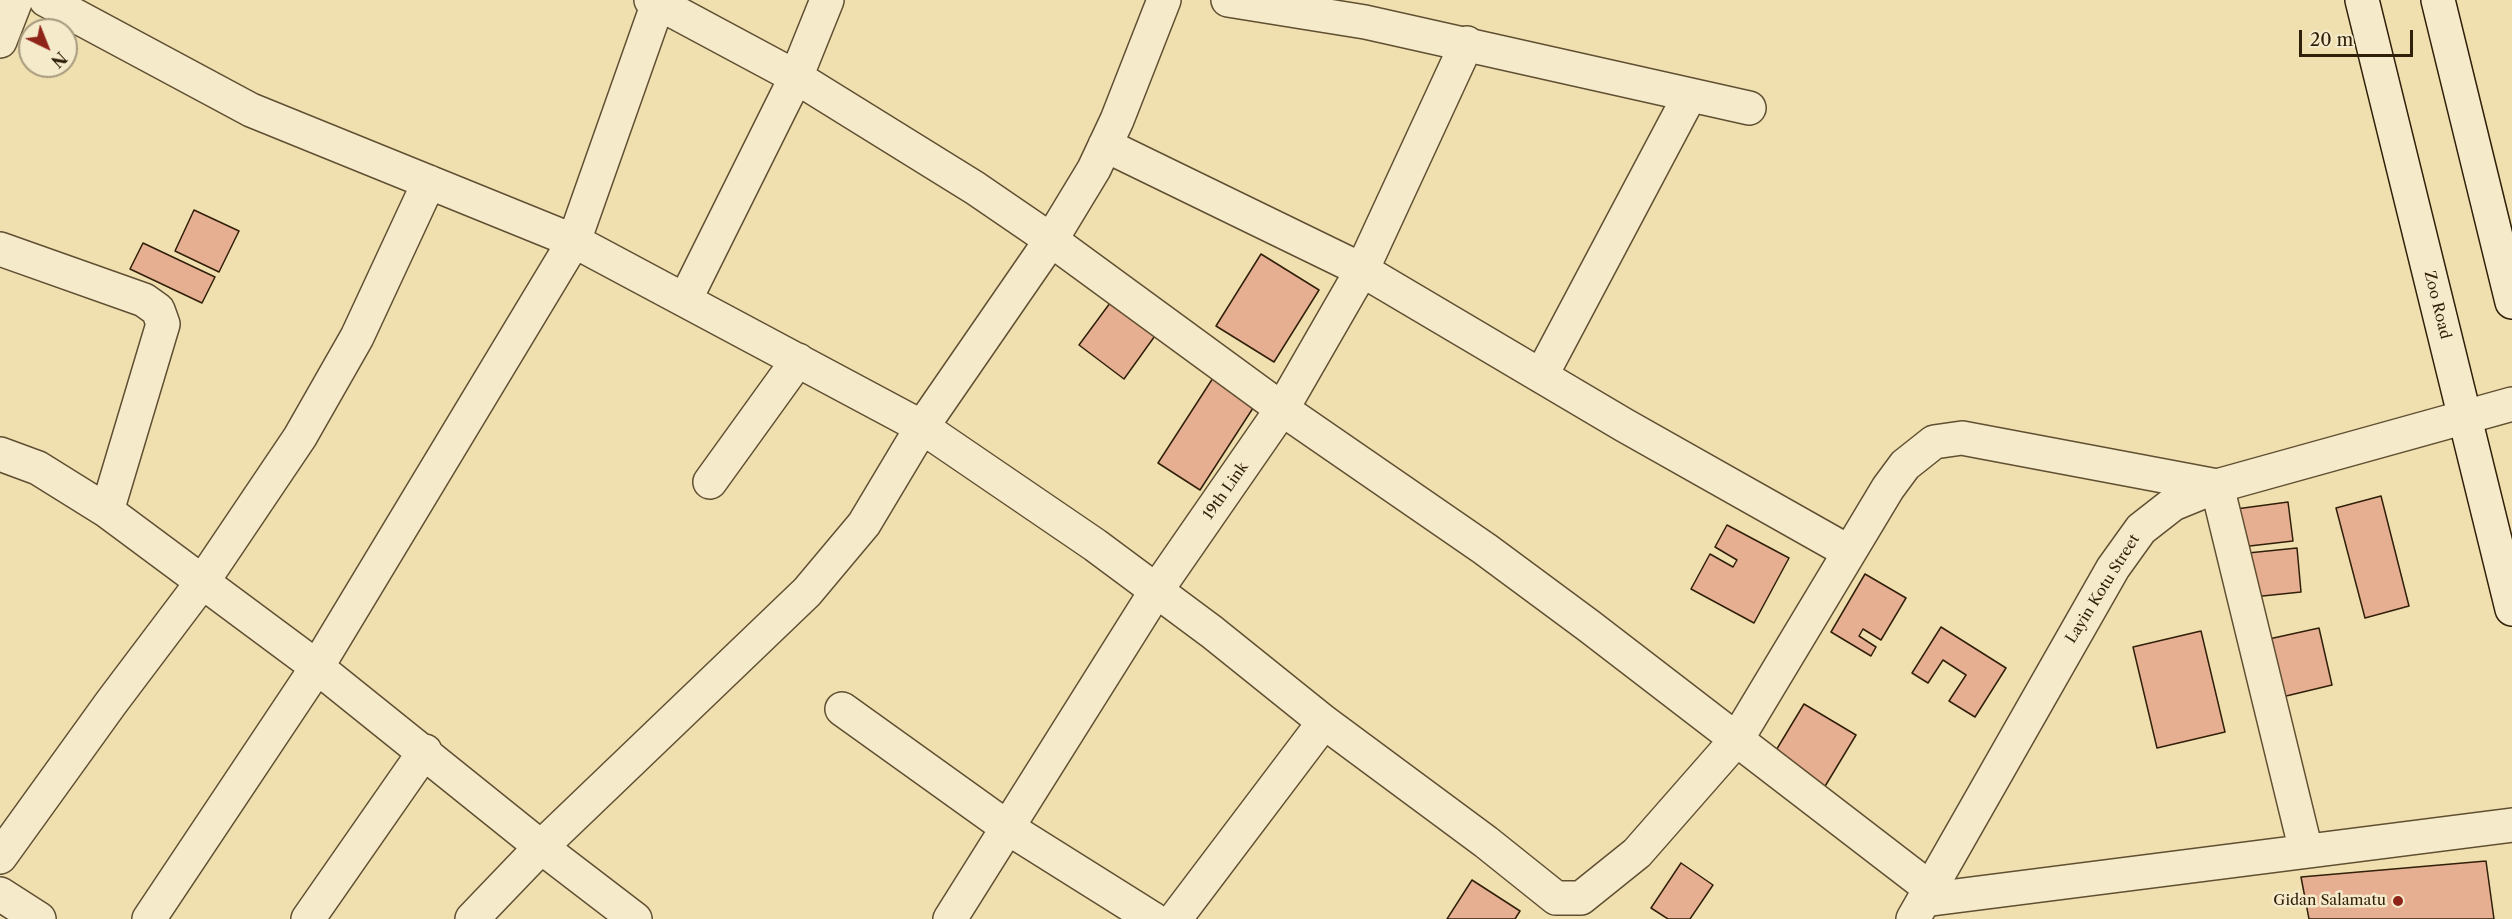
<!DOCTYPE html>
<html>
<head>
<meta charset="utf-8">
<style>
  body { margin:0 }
  #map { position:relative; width:2512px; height:919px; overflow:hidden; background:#f0e0af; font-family:"Libre Caslon Text",serif }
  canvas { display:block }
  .north { position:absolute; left:18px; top:18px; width:60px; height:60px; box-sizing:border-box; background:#f5ebcb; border:2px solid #a6997d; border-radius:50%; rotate:137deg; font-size:16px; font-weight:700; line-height:24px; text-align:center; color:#301f09 }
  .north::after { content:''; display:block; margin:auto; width:21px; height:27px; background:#8f2418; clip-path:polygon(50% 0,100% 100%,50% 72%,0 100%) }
  .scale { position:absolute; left:2299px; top:30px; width:114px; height:27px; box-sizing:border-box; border:3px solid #301f09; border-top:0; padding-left:8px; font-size:18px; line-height:21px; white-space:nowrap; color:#301f09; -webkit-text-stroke:4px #f5ebcb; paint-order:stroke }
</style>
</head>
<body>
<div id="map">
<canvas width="2512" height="919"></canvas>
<div class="north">N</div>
<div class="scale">20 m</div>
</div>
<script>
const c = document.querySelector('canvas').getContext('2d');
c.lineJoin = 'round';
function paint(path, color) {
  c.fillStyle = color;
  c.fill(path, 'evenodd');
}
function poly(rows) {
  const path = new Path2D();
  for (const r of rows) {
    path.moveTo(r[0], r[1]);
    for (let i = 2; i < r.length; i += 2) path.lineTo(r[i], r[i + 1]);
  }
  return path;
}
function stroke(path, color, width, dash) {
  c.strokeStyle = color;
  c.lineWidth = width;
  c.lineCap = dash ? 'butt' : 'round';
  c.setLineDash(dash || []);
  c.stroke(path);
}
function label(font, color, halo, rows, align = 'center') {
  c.font = font + ' "Libre Caslon Text",serif';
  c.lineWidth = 5;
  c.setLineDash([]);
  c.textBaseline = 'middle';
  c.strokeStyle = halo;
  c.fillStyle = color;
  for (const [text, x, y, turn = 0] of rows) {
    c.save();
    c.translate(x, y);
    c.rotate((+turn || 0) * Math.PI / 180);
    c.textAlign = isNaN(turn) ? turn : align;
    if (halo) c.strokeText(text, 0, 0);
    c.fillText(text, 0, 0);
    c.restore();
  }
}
const building = poly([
  [194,210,239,231,219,272,175,251,194,210],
  [143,243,215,277,202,303,130,269,143,243],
  [1261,254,1319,290,1274,362,1216,326,1261,254],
  [1113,299,1157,333,1124,379,1079,345,1113,299],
  [1213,378,1255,405,1200,490,1158,463,1213,378],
  [2381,496,2409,606,2365,618,2336,508,2381,496],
  [2288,502,2293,541,2241,547,2236,509,2288,502],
  [1727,525,1789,558,1754,623,1691,589,1710,554,1733,567,1737,560,1715,547,1727,525],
  [2297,548,2301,592,2253,597,2248,553,2297,548],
  [1865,574,1906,598,1881,640,1863,629,1859,636,1876,647,1871,656,1831,632,1865,574],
  [1941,627,2006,668,1975,717,1949,701,1966,675,1943,660,1928,683,1912,673,1941,627],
  [2319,628,2332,685,2282,697,2269,639,2319,628],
  [2201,631,2225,732,2157,748,2133,647,2201,631],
  [1804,704,1856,735,1824,788,1772,757,1804,704],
  [2486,861,2494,919,2309,919,2301,877,2486,861],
  [1681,863,1713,885,1690,919,1668,919,1651,908,1681,863],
  [1472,880,1520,911,1515,919,1447,919,1472,880]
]);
paint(building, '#e7af91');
stroke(building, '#301f09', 1.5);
const minor = poly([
  [46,0,251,110,574,241,658,3,651,0],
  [659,0,658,3,796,77,975,188,1051,240,1282,409,1485,549,1589,626,1931,889],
  [1164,0,1117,120,1094,169,1051,240,922,427,1095,545,1212,632,1324,722,1486,842,1556,898,1581,898,1637,853,1737,739,1888,488,1905,465,1934,442,1962,438,2217,486,2306,851],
  [1228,0,1365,22,1749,108],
  [0,41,16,0],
  [1105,145,1362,270,1624,425,1849,552],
  [574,241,922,427,864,524,807,592,541,847,317,667,574,241],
  [0,249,144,300,158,310,163,324,107,511],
  [685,300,796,77,827,0],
  [1541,376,1690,95],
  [0,454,38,468,107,511,317,667,149,919],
  [710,482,798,360],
  [842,709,1008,828,1153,919],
  [0,857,111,703,203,581,300,437,357,337,429,182],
  [0,894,39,919],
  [1924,900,2512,825],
  [308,919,425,751],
  [472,919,541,847,635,919],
  [950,919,1156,591,1282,409,1362,270,1467,43],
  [1175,919,1324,722]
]);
const tertiary = poly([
  [1913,919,2113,568,2141,529,2173,504,2217,486,2512,404]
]);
const secondary = poly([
  [2362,0,2512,609],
  [2438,0,2512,302]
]);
stroke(minor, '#604f32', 36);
stroke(tertiary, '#604f32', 36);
stroke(secondary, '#301f09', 36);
stroke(minor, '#f5ebcb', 33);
stroke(tertiary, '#f5ebcb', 33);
stroke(secondary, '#f5ebcb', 33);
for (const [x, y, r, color] of [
  [2398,901,6,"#8f2418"]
]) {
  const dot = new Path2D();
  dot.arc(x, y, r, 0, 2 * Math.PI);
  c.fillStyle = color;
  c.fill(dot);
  stroke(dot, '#f5ebcb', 2);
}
label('15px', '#301f09', '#f5ebcb', [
  ["Zoo Road",2437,305,76],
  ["19th Link",1226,491,-55],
  ["Layin Kotu Street",2103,589,-58]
]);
label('15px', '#301f09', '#f5ebcb', [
  ["Gidan Salamatu",2386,901]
], 'right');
</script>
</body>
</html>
